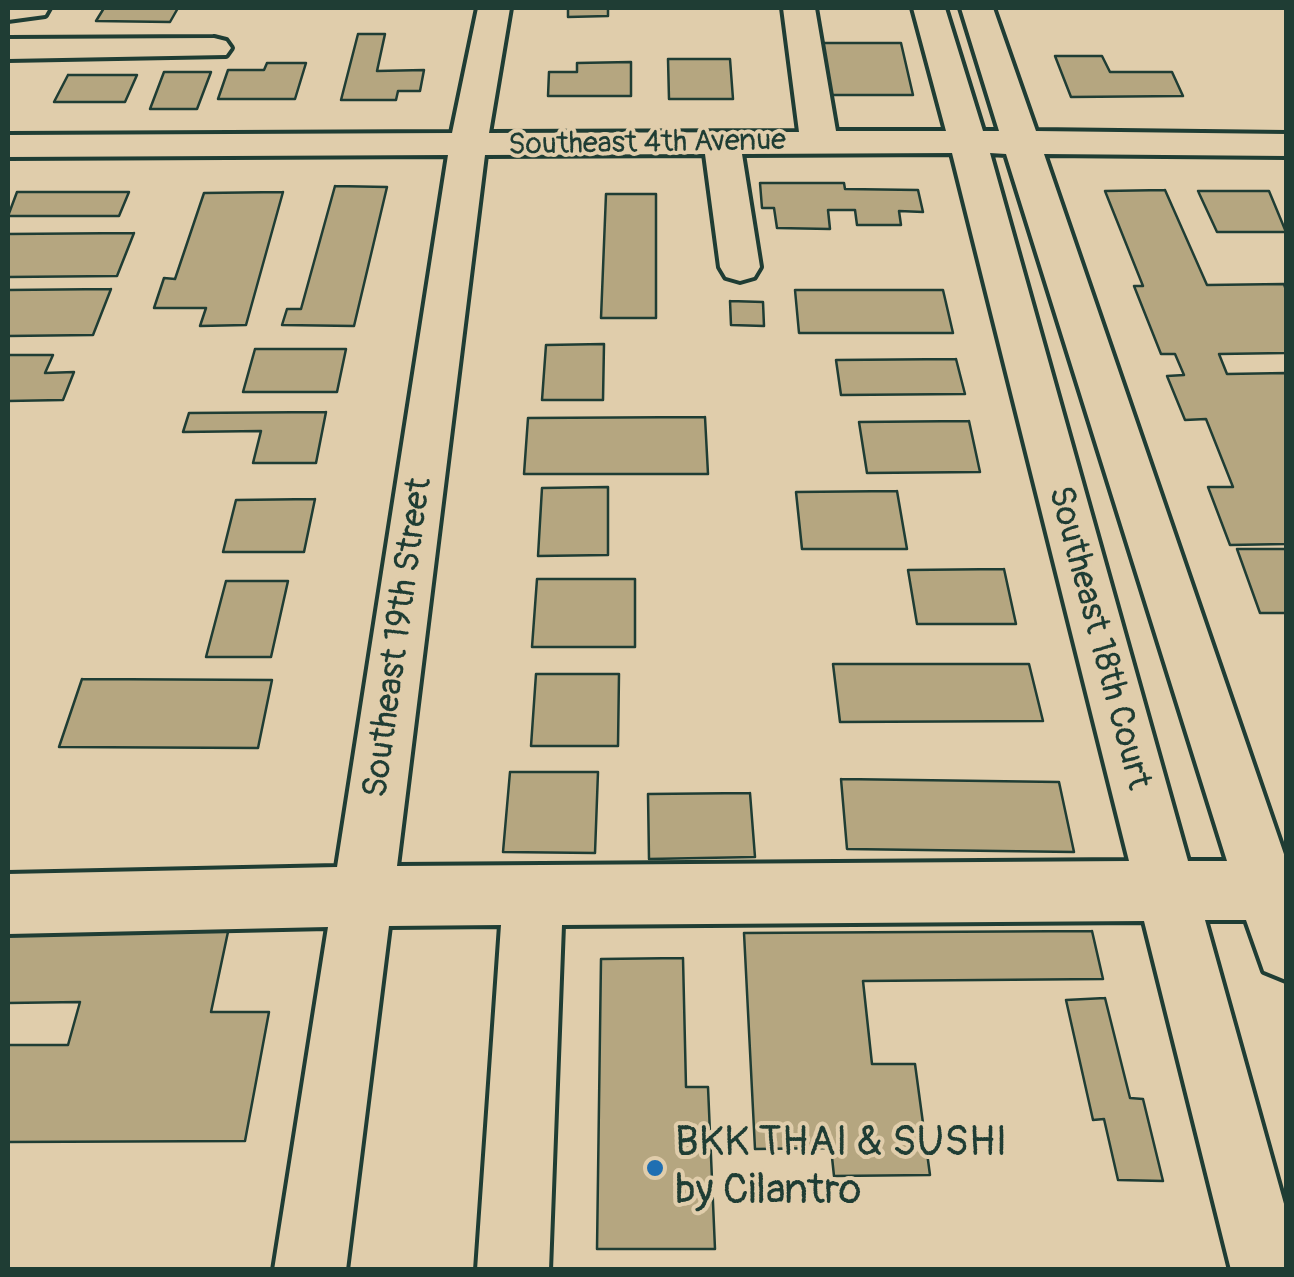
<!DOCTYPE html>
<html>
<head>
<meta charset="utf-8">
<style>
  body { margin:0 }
  #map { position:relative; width:1294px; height:1277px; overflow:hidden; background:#e0cdab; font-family:Pangolin,sans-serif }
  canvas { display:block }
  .frame { position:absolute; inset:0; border:10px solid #1f3d34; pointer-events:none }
</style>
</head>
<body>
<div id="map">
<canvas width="1294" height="1277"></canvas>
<div class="frame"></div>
</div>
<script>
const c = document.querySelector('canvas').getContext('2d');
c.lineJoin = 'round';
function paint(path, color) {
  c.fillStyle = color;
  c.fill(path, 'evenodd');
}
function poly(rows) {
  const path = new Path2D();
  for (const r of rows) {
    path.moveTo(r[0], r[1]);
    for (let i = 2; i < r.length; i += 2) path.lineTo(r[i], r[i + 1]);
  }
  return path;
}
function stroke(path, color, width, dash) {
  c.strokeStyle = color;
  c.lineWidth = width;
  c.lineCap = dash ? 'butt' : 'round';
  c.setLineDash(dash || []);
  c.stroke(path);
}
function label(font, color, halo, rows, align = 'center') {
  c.font = font + ' Pangolin,sans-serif';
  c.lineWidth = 8;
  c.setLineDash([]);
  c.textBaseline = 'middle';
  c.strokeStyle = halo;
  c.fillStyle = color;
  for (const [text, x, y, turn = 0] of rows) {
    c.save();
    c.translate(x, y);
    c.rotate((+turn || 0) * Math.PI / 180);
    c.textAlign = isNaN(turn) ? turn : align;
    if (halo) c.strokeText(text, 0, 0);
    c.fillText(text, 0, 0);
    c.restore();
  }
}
const building = poly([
  [104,8,178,8,170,22,96,21,104,8],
  [568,8,608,8,608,16,568,17,568,8],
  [358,34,385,34,377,71,424,70,420,91,398,91,396,100,341,100,358,34],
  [820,43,901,43,913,95,828,95,820,43],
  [1055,56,1102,56,1110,72,1172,72,1183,96,1071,97,1055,56],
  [668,59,730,59,733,99,669,99,668,59],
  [631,62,631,96,548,96,549,72,577,72,577,63,631,62],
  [267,63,306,63,295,99,218,99,228,70,264,70,267,63],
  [164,72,211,72,197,109,150,109,164,72],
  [68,75,137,75,125,102,54,102,68,75],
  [760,183,844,183,845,189,918,190,923,212,899,211,901,225,857,225,855,210,828,210,830,229,777,228,774,208,762,208,760,183],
  [335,186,387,187,354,326,282,325,287,309,301,309,335,186],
  [1165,190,1207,285,1284,284,1286,290,1286,353,1219,354,1227,374,1286,373,1286,544,1230,545,1208,487,1233,487,1206,419,1185,420,1167,376,1184,375,1175,354,1161,354,1134,286,1143,286,1105,191,1165,190],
  [1198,191,1269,191,1286,232,1217,232,1198,191],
  [17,192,129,192,119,216,8,216,17,192],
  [283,192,246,325,200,326,206,308,154,308,164,278,175,279,204,193,283,192],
  [606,194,656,194,656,318,601,318,606,194],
  [134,233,117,276,8,277,8,234,134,233],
  [111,289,93,335,8,336,8,290,111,289],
  [795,290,943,290,953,333,799,333,795,290],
  [730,301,763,302,764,326,731,325,730,301],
  [604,344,603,400,542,400,546,345,604,344],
  [255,349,346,349,337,392,243,392,255,349],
  [8,355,53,355,45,373,74,372,63,400,8,401,8,355],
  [956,359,965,394,841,395,836,360,956,359],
  [326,412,316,463,253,463,261,431,183,432,189,413,326,412],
  [705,417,708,474,524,474,528,418,705,417],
  [969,421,980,472,867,473,859,422,969,421],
  [608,487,608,555,538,556,542,488,608,487],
  [897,491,907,549,802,549,796,492,897,491],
  [315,499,304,552,223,552,236,500,315,499],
  [1237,549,1286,549,1286,613,1260,613,1237,549],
  [1004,569,1016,624,917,624,908,570,1004,569],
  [537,579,635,579,635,647,532,647,537,579],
  [226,581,288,581,271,657,206,657,226,581],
  [833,664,1029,664,1043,721,840,722,833,664],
  [536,674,619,674,618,746,531,746,536,674],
  [82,679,272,680,258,748,59,747,82,679],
  [510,772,598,772,595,853,503,852,510,772],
  [841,779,1059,782,1074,852,847,849,841,779],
  [750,793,755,857,649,859,648,794,750,793],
  [232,913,211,1012,269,1012,245,1141,8,1142,8,1045,68,1045,80,1002,8,1003,8,914,232,913],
  [1092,931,1103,979,863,981,872,1064,915,1064,930,1175,834,1176,831,1148,755,1149,744,933,1092,931],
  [683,958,686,1087,708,1087,715,1249,597,1249,601,959,683,958],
  [1105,998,1130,1098,1143,1099,1163,1181,1118,1180,1104,1119,1093,1120,1066,1000,1105,998]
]);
paint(building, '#b5a680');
stroke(building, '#1f3d34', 2.5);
const minor = poly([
  [8,8,49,8,45,15,8,20,8,8],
  [478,8,510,8,489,133,799,132,783,8,815,8,836,131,946,131,913,8,945,8,983,131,999,131,961,8,993,8,1036,131,1286,134,1286,156,1044,154,1286,860,1286,980,1264,971,1246,920,1205,920,1286,1211,1286,1270,1231,1270,1144,921,562,925,549,1270,477,1270,501,925,389,926,346,1270,274,1270,328,927,8,934,8,874,337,867,448,155,8,157,8,135,452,133,478,8],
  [952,153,1129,861,397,866,485,155,705,154,720,267,726,277,740,281,754,277,760,267,742,154,952,153],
  [990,153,1006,154,1227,861,1188,861,990,153],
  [214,38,226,41,231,48,226,55,8,59,8,39,214,38]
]);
stroke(minor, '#1f3d34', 8);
paint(minor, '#e0cdab');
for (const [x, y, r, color] of [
  [655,1168,10,"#1f6fb2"]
]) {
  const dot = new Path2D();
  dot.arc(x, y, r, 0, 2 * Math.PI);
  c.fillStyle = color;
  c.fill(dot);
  stroke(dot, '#e0cdab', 4);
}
label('30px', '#1f3d34', '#e0cdab', [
  ["Southeast 4th Avenue",647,144,-1]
]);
label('35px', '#1f3d34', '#e0cdab', [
  ["Southeast 19th Street",399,638,-82],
  ["Southeast 18th Court",1098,638,75]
]);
label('42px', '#1f3d34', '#e0cdab', [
  ["BKK THAI & SUSHI",675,1144],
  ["by Cilantro",675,1192]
], 'left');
</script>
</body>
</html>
